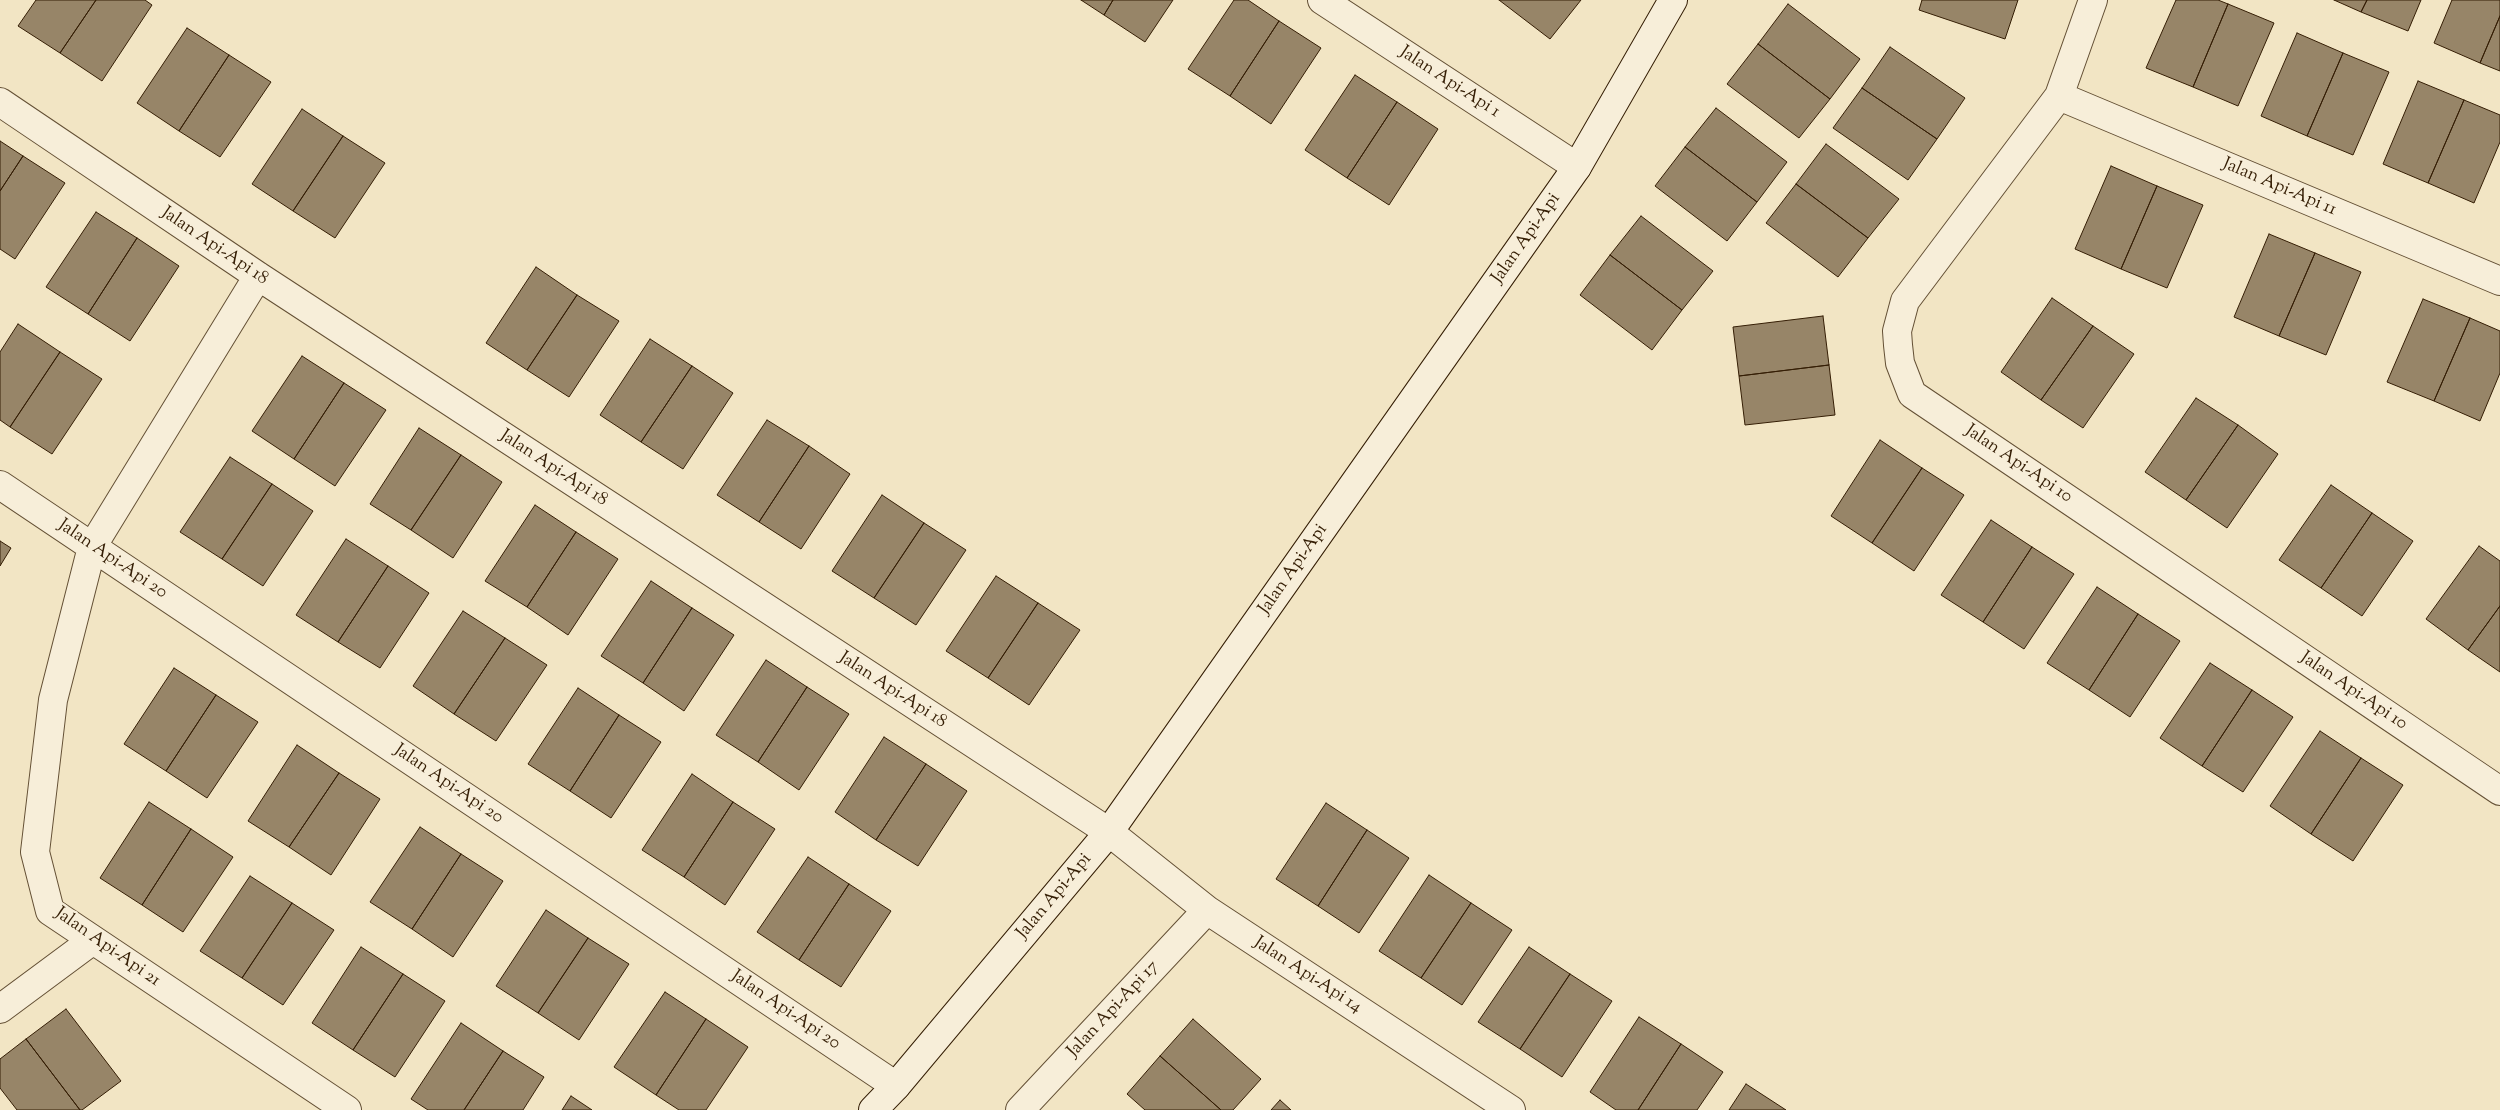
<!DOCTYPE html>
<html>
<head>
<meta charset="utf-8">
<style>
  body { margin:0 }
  canvas { display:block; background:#f2e5c4 }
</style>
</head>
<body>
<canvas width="2500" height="1110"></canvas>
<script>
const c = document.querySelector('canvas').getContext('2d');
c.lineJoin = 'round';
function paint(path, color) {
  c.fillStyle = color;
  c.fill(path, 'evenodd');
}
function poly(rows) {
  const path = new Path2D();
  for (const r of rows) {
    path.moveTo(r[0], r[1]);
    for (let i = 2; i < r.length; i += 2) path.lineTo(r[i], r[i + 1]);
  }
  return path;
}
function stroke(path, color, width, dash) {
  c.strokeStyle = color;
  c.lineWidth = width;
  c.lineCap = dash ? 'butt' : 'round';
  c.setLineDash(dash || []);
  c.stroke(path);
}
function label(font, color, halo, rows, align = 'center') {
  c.font = font + ' "Sorts Mill Goudy",serif';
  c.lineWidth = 4.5;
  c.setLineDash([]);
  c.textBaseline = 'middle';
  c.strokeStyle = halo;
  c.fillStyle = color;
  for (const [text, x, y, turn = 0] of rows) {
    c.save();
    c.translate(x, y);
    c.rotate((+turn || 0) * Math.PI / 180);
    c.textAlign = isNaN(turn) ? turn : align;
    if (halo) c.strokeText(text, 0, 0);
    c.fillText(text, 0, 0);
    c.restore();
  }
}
const building = poly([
  [36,0,96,0,60,53,18,26,36,0],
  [96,0,145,0,152,5,102,81,60,53,96,0],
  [1081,0,1113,0,1104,15,1081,0],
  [1113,0,1173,0,1145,42,1104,15,1113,0],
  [1234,0,1248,0,1279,21,1230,96,1188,69,1234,0],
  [1499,0,1581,0,1550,39,1499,0],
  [1922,0,2018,0,2005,39,1919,10,1922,0],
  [2176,0,2218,0,2228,4,2193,87,2146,68,2176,0],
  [2334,0,2367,0,2361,12,2334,0],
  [2367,0,2421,0,2408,31,2361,12,2367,0],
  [2452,0,2500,0,2500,16,2480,63,2434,43,2452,0],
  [1788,4,1860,59,1830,99,1758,44,1788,4],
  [2228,4,2274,23,2238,106,2193,87,2228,4],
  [2500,16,2500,71,2480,63,2500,16],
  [1279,21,1321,48,1271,124,1230,96,1279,21],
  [187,28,229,55,179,131,137,103,187,28],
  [2297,33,2343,53,2307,136,2261,116,2297,33],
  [1758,44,1830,99,1799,138,1727,84,1758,44],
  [1890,47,1965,98,1937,139,1862,88,1890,47],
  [2343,53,2389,72,2353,155,2307,136,2343,53],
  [229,55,271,82,220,157,179,131,229,55],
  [1355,75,1397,102,1347,178,1305,150,1355,75],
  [2418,81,2464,100,2428,183,2383,164,2418,81],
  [1862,88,1937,139,1908,180,1833,128,1862,88],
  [2464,100,2500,115,2500,142,2474,203,2428,183,2464,100],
  [1397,102,1438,129,1389,205,1347,178,1397,102],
  [1716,108,1787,162,1757,202,1685,147,1716,108],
  [302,109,343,136,293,211,252,184,302,109],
  [343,136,385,163,335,238,293,211,343,136],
  [0,141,23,156,0,191,0,141],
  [1826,144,1899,199,1868,238,1796,184,1826,144],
  [1685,147,1757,202,1727,241,1655,186,1685,147],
  [23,156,65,183,15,259,0,249,0,191,23,156],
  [2111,166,2157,186,2121,269,2075,249,2111,166],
  [1796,184,1868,238,1838,277,1766,223,1796,184],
  [2157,186,2203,205,2167,288,2121,269,2157,186],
  [96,212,137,238,88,314,46,287,96,212],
  [1641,216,1713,271,1682,310,1610,255,1641,216],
  [2269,234,2315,253,2279,336,2234,317,2269,234],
  [137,238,179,266,130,341,88,314,137,238],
  [2315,253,2361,272,2326,355,2279,336,2315,253],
  [1610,255,1682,310,1652,350,1580,295,1610,255],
  [536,267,577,295,527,370,486,343,536,267],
  [577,295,619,321,569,397,527,370,577,295],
  [2052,298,2093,326,2041,400,2001,372,2052,298],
  [2423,299,2470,318,2434,401,2387,382,2423,299],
  [1823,316,1829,365,1739,376,1733,327,1823,316],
  [2470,318,2500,331,2500,373,2480,421,2434,401,2470,318],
  [18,324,60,352,10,427,0,420,0,352,18,324],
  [2093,326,2134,354,2083,428,2041,400,2093,326],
  [650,339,692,366,641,442,600,415,650,339],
  [60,352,102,379,52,454,10,427,60,352],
  [302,356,344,383,294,459,252,431,302,356],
  [1829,365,1835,415,1745,425,1739,376,1829,365],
  [692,366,733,393,683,469,641,442,692,366],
  [344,383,386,410,335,486,294,459,344,383],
  [2196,398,2238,425,2186,500,2145,472,2196,398],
  [767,420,809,446,759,522,717,495,767,420],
  [2238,425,2278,454,2227,528,2186,500,2238,425],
  [419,428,461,455,411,530,370,504,419,428],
  [1880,440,1922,468,1872,543,1831,516,1880,440],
  [809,446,850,474,801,549,759,522,809,446],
  [461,455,502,482,453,558,411,530,461,455],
  [230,457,272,484,222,559,180,532,230,457],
  [1922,468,1964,495,1914,571,1872,543,1922,468],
  [272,484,313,511,263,586,222,559,272,484],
  [2331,485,2372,513,2321,588,2279,560,2331,485],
  [882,495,924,523,874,598,832,571,882,495],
  [535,505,576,532,527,607,485,581,535,505],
  [2372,513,2413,541,2362,616,2321,588,2372,513],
  [1991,520,2032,547,1983,622,1941,595,1991,520],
  [924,523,966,550,916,625,874,598,924,523],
  [576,532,618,559,568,635,527,607,576,532],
  [346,539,388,566,338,642,296,615,346,539],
  [0,541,11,548,0,566,0,541],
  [2479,546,2500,561,2500,606,2468,650,2426,619,2479,546],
  [2032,547,2074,574,2024,649,1983,622,2032,547],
  [388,566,429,593,380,668,338,642,388,566],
  [996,576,1038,603,988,678,946,651,996,576],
  [651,581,692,608,643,683,601,656,651,581],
  [2097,587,2138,614,2089,690,2047,663,2097,587],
  [1038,603,1080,630,1029,705,988,678,1038,603],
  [2500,606,2500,672,2468,650,2500,606],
  [692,608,734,635,684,711,643,683,692,608],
  [463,611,505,638,454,714,413,686,463,611],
  [2138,614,2180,641,2130,717,2089,690,2138,614],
  [505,638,547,665,496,741,454,714,505,638],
  [766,660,807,687,758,762,716,735,766,660],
  [2210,663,2252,690,2202,766,2160,738,2210,663],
  [174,668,216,695,166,771,124,744,174,668],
  [807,687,849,714,799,790,758,762,807,687],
  [578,688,619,715,570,791,528,764,578,688],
  [2252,690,2293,717,2243,792,2202,766,2252,690],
  [216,695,258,722,207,798,166,771,216,695],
  [619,715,661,742,611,818,570,791,619,715],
  [2320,731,2361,758,2311,834,2270,806,2320,731],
  [884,737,926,764,876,840,835,812,884,737],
  [297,745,339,773,289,847,248,821,297,745],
  [2361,758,2403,785,2353,861,2311,834,2361,758],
  [926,764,967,791,918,866,876,840,926,764],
  [339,773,380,799,331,875,289,847,339,773],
  [692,774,733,802,684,877,642,850,692,774],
  [149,802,191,829,142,905,100,878,149,802],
  [733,802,775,829,725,905,684,877,733,802],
  [1326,803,1367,830,1318,906,1276,879,1326,803],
  [420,827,461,854,412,929,370,902,420,827],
  [191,829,233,857,183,932,142,905,191,829],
  [1367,830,1409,858,1359,933,1318,906,1367,830],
  [461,854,503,881,453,957,412,929,461,854],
  [808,857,849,884,799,960,757,932,808,857],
  [1429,875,1471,903,1421,978,1379,951,1429,875],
  [250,876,292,903,242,978,200,951,250,876],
  [849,884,891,911,841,987,799,960,849,884],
  [292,903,334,930,283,1005,242,978,292,903],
  [1471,903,1512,930,1462,1005,1421,978,1471,903],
  [546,910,588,938,538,1013,496,986,546,910],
  [588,938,629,964,579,1040,538,1013,588,938],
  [361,947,403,974,353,1050,312,1023,361,947],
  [1529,947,1570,974,1520,1049,1478,1022,1529,947],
  [403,974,445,1001,395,1077,353,1050,403,974],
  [1570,974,1612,1001,1562,1077,1520,1049,1570,974],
  [665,992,706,1019,656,1095,614,1067,665,992],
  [66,1009,121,1081,82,1110,80,1110,26,1039,66,1009],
  [1639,1017,1681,1044,1638,1110,1616,1110,1590,1092,1639,1017],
  [706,1019,748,1047,706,1110,679,1110,656,1095,706,1019],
  [1193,1019,1261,1079,1233,1110,1221,1110,1160,1056,1193,1019],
  [461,1023,503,1051,464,1110,428,1110,411,1099,461,1023],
  [26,1039,80,1110,17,1110,0,1088,0,1059,26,1039],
  [1681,1044,1723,1072,1697,1110,1638,1110,1681,1044],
  [503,1051,544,1077,523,1110,464,1110,503,1051],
  [1160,1056,1221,1110,1145,1110,1127,1094,1160,1056],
  [1746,1084,1786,1110,1729,1110,1746,1084],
  [571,1096,592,1110,562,1110,571,1096],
  [1280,1100,1291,1110,1271,1110,1280,1100]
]);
paint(building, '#978568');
stroke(building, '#351e05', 1);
const street = poly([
  [1322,0,1577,167],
  [2093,0,2059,96,1905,301,1897,331,1898,345,1900,363,1912,394,2500,791],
  [2059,96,2500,281],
  [0,102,258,276,1109,832,1207,910,1511,1110],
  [258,276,92,547,53,700,35,852,50,911,347,1110],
  [0,485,896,1086],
  [0,1009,93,940],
  [1020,1110,1207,910]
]);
const secondary = poly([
  [873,1110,896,1086,1109,832,1577,167,1673,0]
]);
stroke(street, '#645035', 30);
stroke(secondary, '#351e05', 30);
stroke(street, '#f7eed9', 28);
stroke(secondary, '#f7eed9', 28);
label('18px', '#351e05', '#f7eed9', [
  ["Jalan Api-Api 1",1449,83,33],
  ["Jalan Api-Api 11",2279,188,23],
  ["Jalan Api-Api",1527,239,-55],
  ["Jalan Api-Api 18",214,247,34],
  ["Jalan Api-Api 10",2018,465,34],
  ["Jalan Api-Api 18",553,469,33],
  ["Jalan Api-Api 20",112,560,34],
  ["Jalan Api-Api",1294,570,-55],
  ["Jalan Api-Api 18",892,691,33],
  ["Jalan Api-Api 10",2353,692,34],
  ["Jalan Api-Api 20",448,785,34],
  ["Jalan Api-Api",1055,897,-50],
  ["Jalan Api-Api 21",107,948,35],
  ["Jalan Api-Api 14",1307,976,33],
  ["Jalan Api-Api 17",1114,1010,-47],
  ["Jalan Api-Api 20",785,1011,34]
]);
</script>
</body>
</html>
